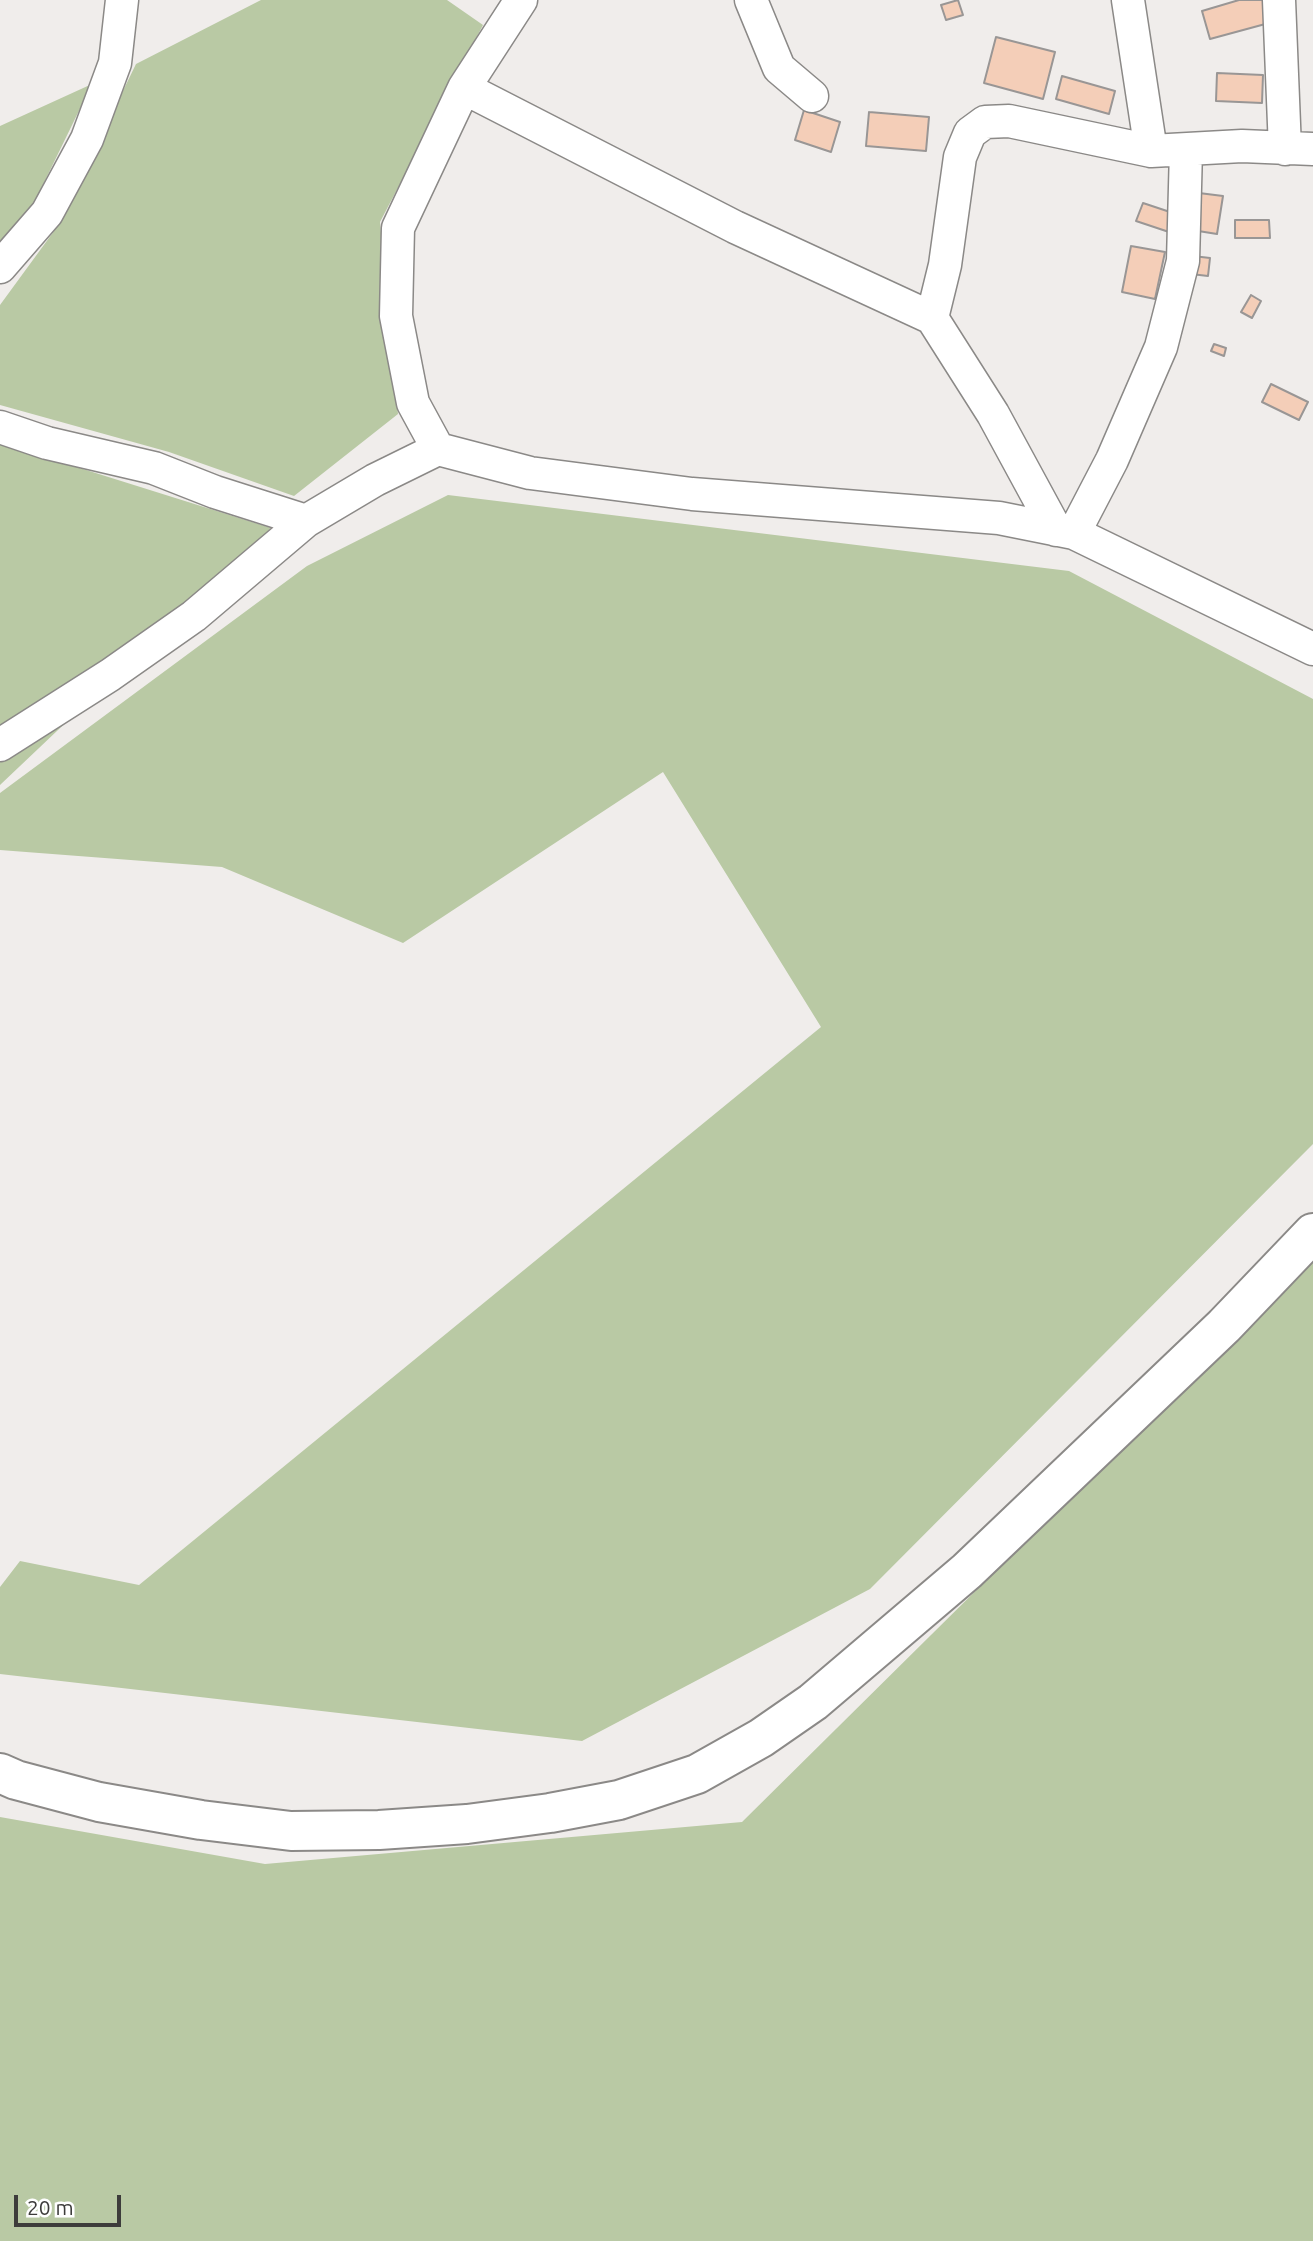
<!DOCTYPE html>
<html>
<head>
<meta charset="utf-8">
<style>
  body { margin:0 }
  #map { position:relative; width:1313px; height:2241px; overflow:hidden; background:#f0edeb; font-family:Ubuntu,sans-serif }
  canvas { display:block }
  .scale { position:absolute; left:14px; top:2195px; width:107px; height:32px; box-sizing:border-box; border:4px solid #3d3c3b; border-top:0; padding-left:9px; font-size:21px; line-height:24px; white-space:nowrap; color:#3d3c3b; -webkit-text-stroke:5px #fff; paint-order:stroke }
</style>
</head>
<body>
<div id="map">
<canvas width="1313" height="2241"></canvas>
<div class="scale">20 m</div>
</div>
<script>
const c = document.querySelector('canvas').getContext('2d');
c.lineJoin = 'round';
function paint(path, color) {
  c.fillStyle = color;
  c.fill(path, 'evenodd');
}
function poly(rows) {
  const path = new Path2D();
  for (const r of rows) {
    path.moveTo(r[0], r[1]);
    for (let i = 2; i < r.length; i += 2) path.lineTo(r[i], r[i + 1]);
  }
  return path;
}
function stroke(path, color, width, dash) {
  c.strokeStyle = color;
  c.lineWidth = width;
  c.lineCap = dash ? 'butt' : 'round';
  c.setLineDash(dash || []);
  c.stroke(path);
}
paint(poly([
  [261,0,447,0,483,25,380,222,398,414,294,496,169,452,0,405,0,305,57,227,136,64],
  [92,84,36,199,0,250,0,126],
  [0,443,271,528,0,785],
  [448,495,1069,571,1313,699,1313,1144,870,1589,582,1741,0,1674,0,1587,20,1561,139,1585,821,1027,663,772,403,943,222,867,0,850,0,793,307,566],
  [1313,1257,1313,2241,0,2241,0,1817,265,1864,742,1822]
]), '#b9c9a4');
const building = poly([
  [958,0,963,15,946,20,941,5,958,0],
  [1239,0,1263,0,1269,23,1210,39,1202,11,1239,0],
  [996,37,1055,52,1043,99,984,83,996,37],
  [1217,73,1263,75,1262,103,1216,101,1217,73],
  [1062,76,1115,91,1109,114,1056,99,1062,76],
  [804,110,840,122,831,152,795,140,804,110],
  [869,112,929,117,926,151,866,146,869,112],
  [1199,193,1223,196,1217,234,1192,230,1199,193],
  [1143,203,1176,214,1169,232,1136,221,1143,203],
  [1235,220,1269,220,1270,238,1235,238,1235,220],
  [1131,246,1165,252,1155,299,1122,292,1131,246],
  [1193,256,1210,258,1208,276,1191,274,1193,256],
  [1251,295,1261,301,1252,318,1241,312,1251,295],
  [1214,344,1226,348,1224,356,1211,351,1214,344],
  [1271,384,1308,402,1299,420,1262,402,1271,384]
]);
paint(building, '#f4ceb8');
stroke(building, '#999695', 2);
const minor = poly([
  [751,0,779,68,812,96],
  [1128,0,1151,151],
  [1279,0,1285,149],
  [464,88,735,227,932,318],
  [0,267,47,213,87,139,115,63,122,0],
  [0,427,47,443,154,468,215,492,306,521],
  [438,449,413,403,396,316,398,228,464,88,521,0],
  [1056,530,993,414,932,318,945,265,960,157,970,133,985,122,1009,121,1151,151,1242,146,1313,149],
  [1074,533,1112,460,1161,347,1183,261,1186,150],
  [0,745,110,675,194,616,306,521,375,480,438,449,530,473,692,494,999,518,1074,533,1313,649]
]);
const tertiary = poly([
  [0,1773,16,1780,99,1802,201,1820,291,1831,379,1830,467,1824,550,1813,619,1800,697,1774,761,1738,813,1702,967,1571,1224,1326,1313,1233]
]);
stroke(minor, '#8b8987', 35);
stroke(tertiary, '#8b8987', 42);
stroke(minor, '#fff', 32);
stroke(tertiary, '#fff', 38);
</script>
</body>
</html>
